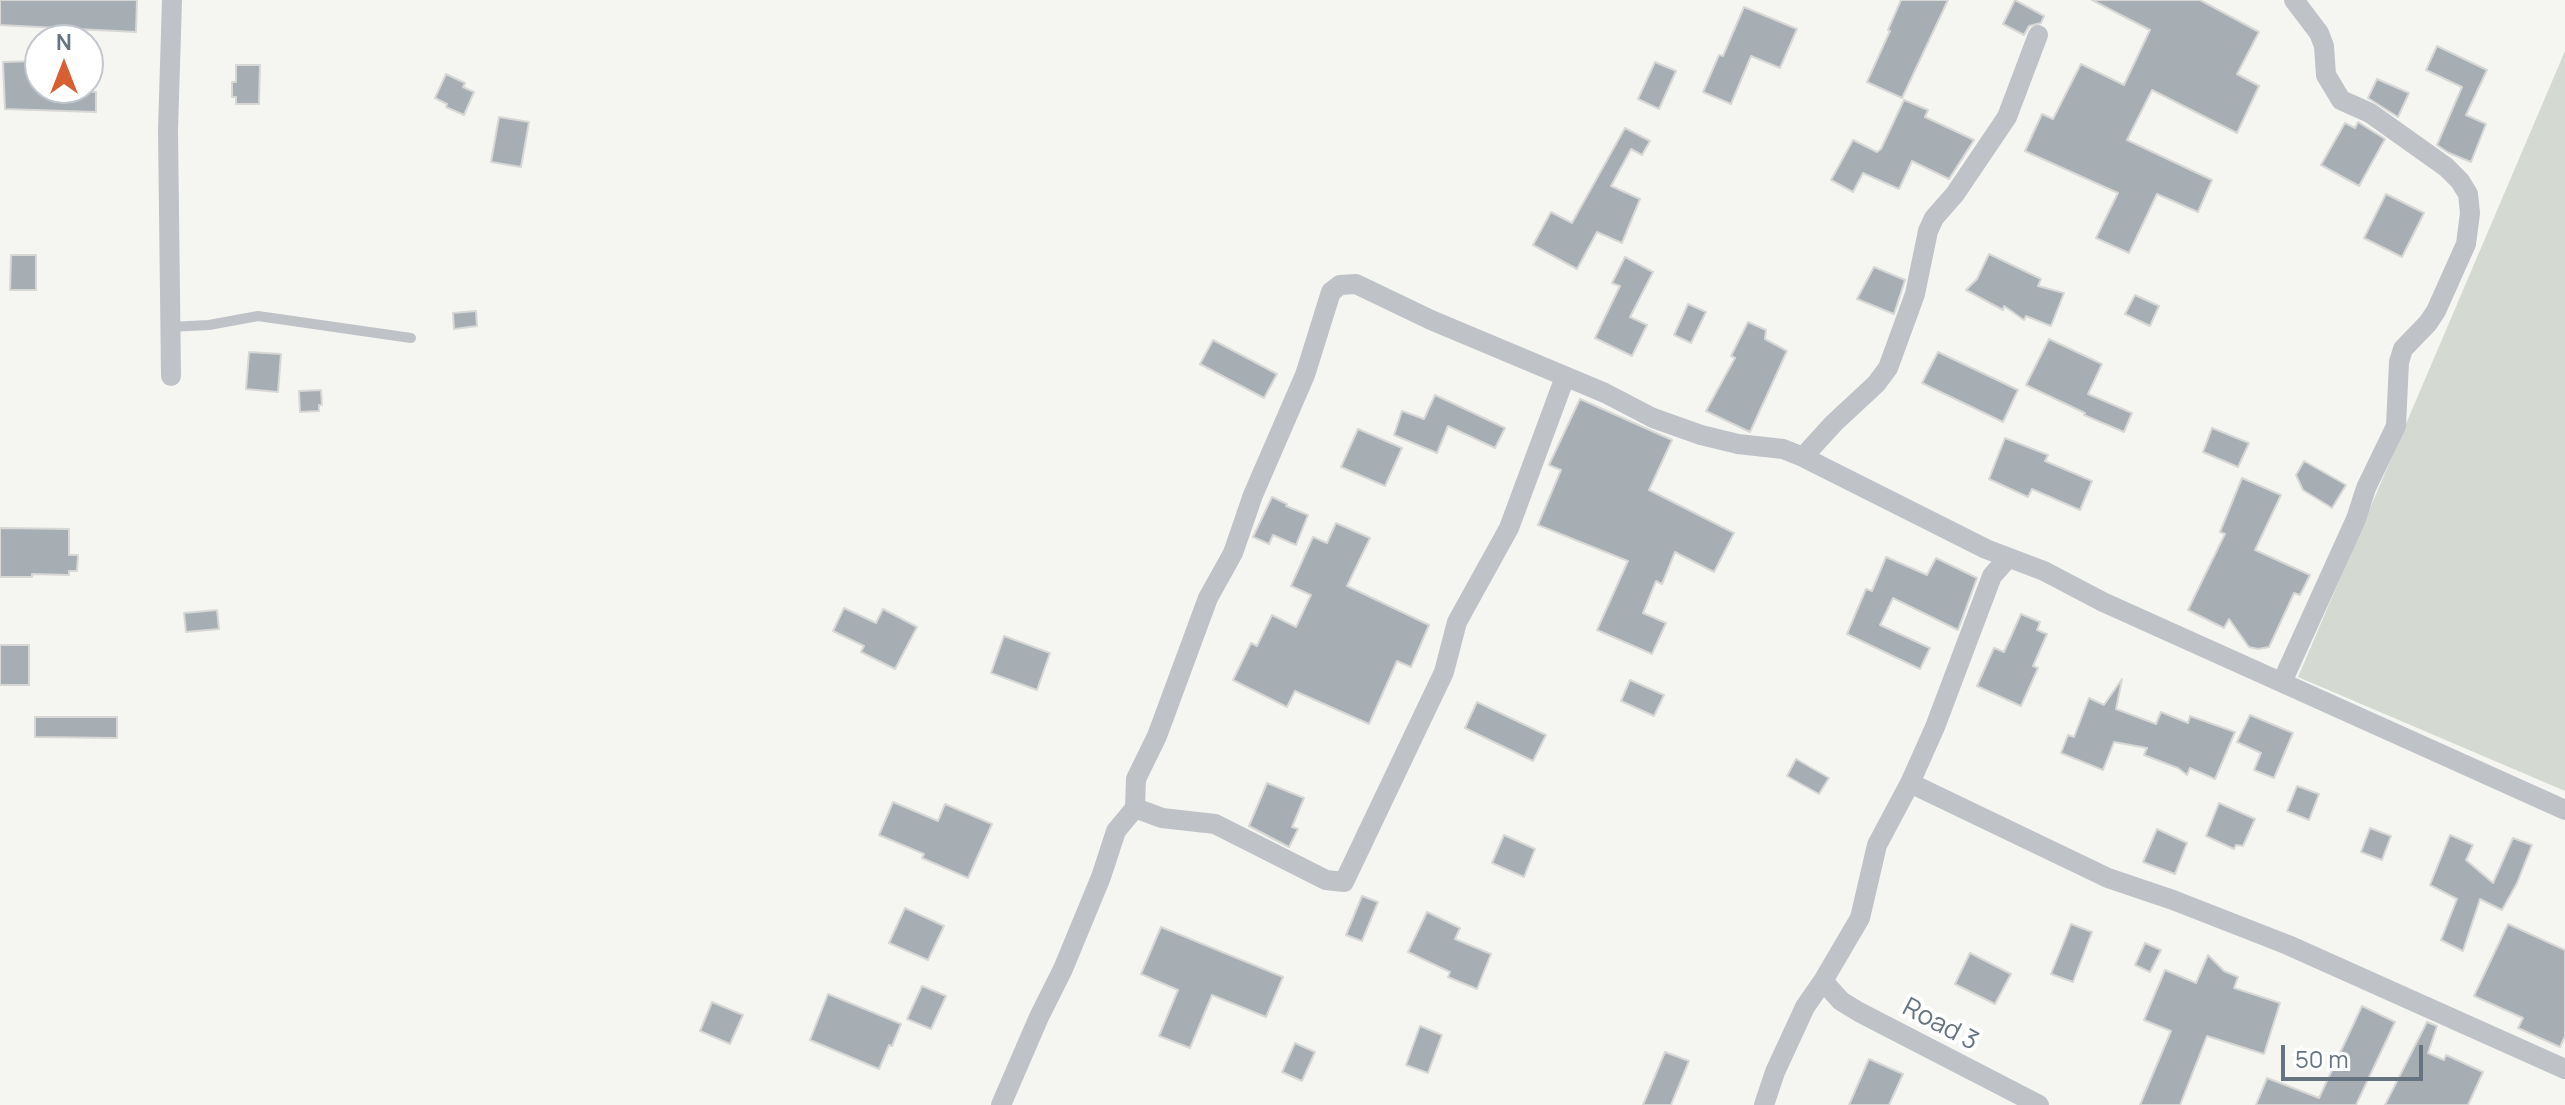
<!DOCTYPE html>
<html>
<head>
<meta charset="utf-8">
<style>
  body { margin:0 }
  #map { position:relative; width:2565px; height:1105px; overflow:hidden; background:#f5f5f2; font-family:Manrope,sans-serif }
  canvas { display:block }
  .north { position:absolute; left:24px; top:24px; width:80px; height:80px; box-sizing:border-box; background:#fff; border:2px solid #c2c7cd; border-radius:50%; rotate:0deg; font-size:22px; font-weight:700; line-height:32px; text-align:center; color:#667481 }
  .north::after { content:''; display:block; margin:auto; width:28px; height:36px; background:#d75f31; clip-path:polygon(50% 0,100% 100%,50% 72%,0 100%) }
  .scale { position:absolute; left:2281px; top:1045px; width:142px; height:36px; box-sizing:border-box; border:4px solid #667481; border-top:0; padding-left:10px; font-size:24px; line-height:28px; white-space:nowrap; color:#667481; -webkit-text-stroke:6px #fff; paint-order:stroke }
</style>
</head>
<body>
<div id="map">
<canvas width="2565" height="1105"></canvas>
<div class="north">N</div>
<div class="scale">50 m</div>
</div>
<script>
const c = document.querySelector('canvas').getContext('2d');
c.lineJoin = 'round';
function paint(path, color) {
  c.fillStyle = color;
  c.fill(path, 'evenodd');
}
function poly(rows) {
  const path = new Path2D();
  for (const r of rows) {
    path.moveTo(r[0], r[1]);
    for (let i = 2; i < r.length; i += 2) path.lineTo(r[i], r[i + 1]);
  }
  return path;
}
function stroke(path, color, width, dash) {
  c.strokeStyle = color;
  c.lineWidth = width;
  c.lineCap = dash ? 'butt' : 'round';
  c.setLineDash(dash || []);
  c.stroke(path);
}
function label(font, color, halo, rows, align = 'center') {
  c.font = font + ' Manrope,sans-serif';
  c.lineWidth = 8;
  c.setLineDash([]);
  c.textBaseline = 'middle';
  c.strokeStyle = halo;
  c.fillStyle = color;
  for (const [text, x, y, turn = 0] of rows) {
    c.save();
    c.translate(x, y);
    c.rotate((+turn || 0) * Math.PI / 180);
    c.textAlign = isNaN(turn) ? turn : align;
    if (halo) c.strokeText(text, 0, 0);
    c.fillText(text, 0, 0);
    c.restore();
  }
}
paint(poly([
  [2565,51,2565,791,2298,677]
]), '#d4dad2');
const building = poly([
  [0,0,137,0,136,32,0,25,0,0],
  [1901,0,1948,0,1902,98,1867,82,1890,31,1888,30,1901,0],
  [2015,0,2044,16,2041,23,2029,26,2024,35,2003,24,2015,0],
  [2092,0,2200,0,2259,32,2237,74,2259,86,2237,133,2152,90,2127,140,2212,180,2198,212,2157,194,2129,253,2096,238,2118,193,2025,151,2042,114,2053,119,2081,64,2124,85,2150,30,2092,0],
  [1744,7,1797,29,1780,68,1751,56,1731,104,1703,92,1719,55,1723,56,1744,7],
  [2437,46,2487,70,2466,115,2486,124,2471,162,2449,153,2437,145,2462,87,2426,70,2437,46],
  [40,61,40,90,96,92,96,112,5,109,3,62,40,61],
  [1655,62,1676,71,1659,109,1638,99,1655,62],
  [236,65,260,65,259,104,236,104,236,97,232,97,232,82,236,82,236,65],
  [446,74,465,83,463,87,474,92,464,115,446,107,447,104,435,98,446,74],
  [2377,79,2409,93,2398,117,2368,98,2377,79],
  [1904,100,1928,110,1925,117,1974,140,1949,179,1912,161,1899,189,1863,173,1853,192,1831,180,1853,140,1877,152,1881,149,1904,100],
  [499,117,529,122,521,167,491,162,499,117],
  [2358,122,2385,139,2359,186,2321,165,2345,123,2355,128,2358,122],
  [1625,128,1650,141,1642,155,1631,149,1611,186,1640,199,1622,243,1597,232,1577,269,1533,245,1551,212,1572,223,1625,128],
  [2386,194,2424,213,2402,257,2364,238,2386,194],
  [1989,254,2041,279,2038,286,2064,293,2051,326,2026,316,2024,320,2004,306,2003,310,1966,290,1977,279,1989,254],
  [11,255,36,255,36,290,10,290,11,255],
  [1625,257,1653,272,1630,317,1647,325,1632,356,1595,338,1620,286,1612,283,1625,257],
  [1874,267,1905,280,1894,314,1857,299,1874,267],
  [2135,295,2159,306,2150,326,2125,314,2135,295],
  [1688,304,1706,312,1691,343,1674,335,1688,304],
  [476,311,477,326,454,329,453,313,476,311],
  [1748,322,1766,330,1765,339,1787,351,1750,432,1706,411,1735,358,1731,356,1748,322],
  [2049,339,2102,364,2088,394,2132,413,2124,432,2084,415,2085,413,2026,385,2049,339],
  [1213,340,1277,374,1264,398,1200,364,1213,340],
  [249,352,281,354,278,392,246,389,249,352],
  [1938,352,2018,390,2003,422,1922,383,1938,352],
  [321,390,322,405,319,405,319,411,300,412,299,391,321,390],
  [1435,395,1505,428,1495,448,1448,426,1437,453,1394,435,1402,411,1424,419,1435,395],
  [1580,399,1672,440,1649,490,1734,533,1714,572,1675,552,1662,584,1656,581,1643,613,1666,623,1652,654,1597,630,1628,561,1538,525,1561,470,1549,465,1580,399],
  [2212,428,2249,443,2238,467,2203,452,2212,428],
  [1358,429,1402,448,1385,486,1341,467,1358,429],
  [2005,438,2048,455,2045,461,2092,481,2080,510,2032,489,2028,497,1989,479,2005,438],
  [2304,461,2346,485,2332,508,2303,490,2296,475,2304,461],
  [2242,478,2281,495,2255,550,2310,575,2300,595,2294,593,2269,647,2258,649,2249,647,2229,619,2224,628,2188,610,2225,534,2220,532,2242,478],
  [1272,497,1287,504,1286,506,1308,515,1296,545,1273,535,1269,544,1253,537,1272,497],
  [1336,523,1370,538,1347,586,1429,625,1411,667,1397,661,1369,724,1295,691,1287,707,1233,680,1251,643,1257,646,1272,615,1296,627,1311,595,1291,586,1313,537,1327,543,1336,523],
  [0,528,69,529,69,555,78,555,77,571,69,571,69,575,32,574,32,577,0,577,0,528],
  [1886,557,1927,575,1936,558,1977,578,1958,630,1893,598,1880,625,1930,648,1920,669,1847,634,1866,589,1872,591,1886,557],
  [844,608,876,623,883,609,917,627,895,669,861,652,864,646,833,631,844,608],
  [217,610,219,629,186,632,184,613,217,610],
  [2021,614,2040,622,2037,630,2047,634,2033,666,2038,668,2021,706,1977,686,1994,648,2004,652,2021,614],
  [1004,636,1050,653,1037,690,991,673,1004,636],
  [0,645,29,645,29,685,0,685,0,645],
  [2122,679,2116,709,2156,724,2161,712,2188,723,2190,716,2235,732,2215,779,2190,768,2187,775,2178,768,2144,755,2147,748,2114,742,2103,770,2061,753,2068,735,2074,737,2089,698,2104,705,2122,679],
  [1630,680,1664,695,1654,716,1621,701,1630,680],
  [1477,702,1546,735,1533,761,1465,728,1477,702],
  [2250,715,2293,733,2274,778,2254,770,2261,753,2237,742,2250,715],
  [35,717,117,717,117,738,35,737,35,717],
  [1796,759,1829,778,1819,794,1787,776,1796,759],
  [1267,783,1304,798,1292,827,1298,829,1289,847,1249,826,1267,783],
  [2297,786,2319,794,2309,820,2287,811,2297,786],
  [893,802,938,821,945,804,992,824,968,878,922,858,924,854,879,835,893,802],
  [2219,803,2255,819,2243,846,2236,845,2234,849,2206,836,2219,803],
  [2370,828,2391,836,2382,860,2361,852,2370,828],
  [2157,829,2187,843,2175,874,2143,862,2157,829],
  [1504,835,1535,849,1524,877,1492,863,1504,835],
  [2450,835,2473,845,2466,860,2493,883,2513,838,2532,845,2517,883,2502,910,2480,899,2463,951,2441,940,2457,899,2430,885,2450,835],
  [1362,896,1378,902,1362,941,1346,935,1362,896],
  [905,908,944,926,928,960,889,943,905,908],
  [1427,912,1460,928,1455,939,1491,954,1477,989,1448,977,1450,972,1408,952,1427,912],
  [2071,924,2092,932,2073,982,2051,974,2071,924],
  [2508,924,2565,950,2565,1036,2560,1047,2518,1028,2523,1018,2474,996,2508,924],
  [1161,927,1283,977,1266,1017,1212,995,1190,1048,1159,1036,1178,990,1141,974,1161,927],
  [2145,943,2161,950,2150,972,2135,965,2145,943],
  [1970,953,2011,974,1995,1004,1955,984,1970,953],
  [2208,955,2224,971,2238,977,2234,988,2280,1003,2264,1054,2207,1036,2180,1105,2140,1105,2171,1031,2144,1020,2165,970,2196,983,2208,955],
  [922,986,946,996,931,1029,907,1019,922,986],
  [828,994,901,1024,892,1046,889,1045,879,1069,810,1040,828,994],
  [712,1002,743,1015,730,1044,700,1031,712,1002],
  [2362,1006,2395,1022,2356,1105,2256,1105,2267,1078,2319,1098,2362,1006],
  [2427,1022,2437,1026,2428,1053,2444,1060,2446,1055,2483,1072,2468,1105,2385,1105,2427,1022],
  [1420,1026,1442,1035,1428,1073,1406,1065,1420,1026],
  [1295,1043,1315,1052,1302,1081,1282,1072,1295,1043],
  [1665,1052,1689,1061,1671,1105,1643,1105,1665,1052],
  [1869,1059,1903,1074,1889,1105,1849,1105,1869,1059]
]);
paint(building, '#a6adb3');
stroke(building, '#d7d7d5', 2);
stroke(poly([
  [169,327,209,325,258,316,411,338]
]), '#bfc2c6', 10);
stroke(poly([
  [171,376,168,130,172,0],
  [1803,457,1834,423,1876,384,1888,368,1915,294,1928,231,1934,218,1955,194,2007,117,2038,35],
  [2282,682,2356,519,2366,488,2396,426,2399,362,2403,349,2428,323,2436,311,2466,244,2470,213,2468,194,2460,181,2446,167,2370,113,2341,100,2326,75,2324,46,2319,33,2294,0],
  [1910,783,2108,878,2173,900,2288,945,2565,1069],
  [1135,808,1162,818,1215,824,1326,880,1344,882,1444,672,1457,622,1509,528,1565,377],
  [1823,981,1841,1001,1859,1012,2039,1105],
  [1001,1105,1039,1017,1063,969,1101,877,1116,831,1135,808,1136,779,1157,736,1208,598,1233,553,1253,495,1305,375,1331,292,1340,285,1356,284,1431,320,1605,393,1653,418,1701,435,1738,444,1783,449,1803,457,1986,549,2044,571,2103,602,2565,810],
  [1764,1105,1775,1072,1805,1007,1823,981,1860,918,1877,845,1910,783,1935,727,1992,576,2008,558]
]), '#bfc2c6', 20);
label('26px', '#667481', '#fff', [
  ["Road 3",1940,1025,28]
]);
</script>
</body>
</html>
